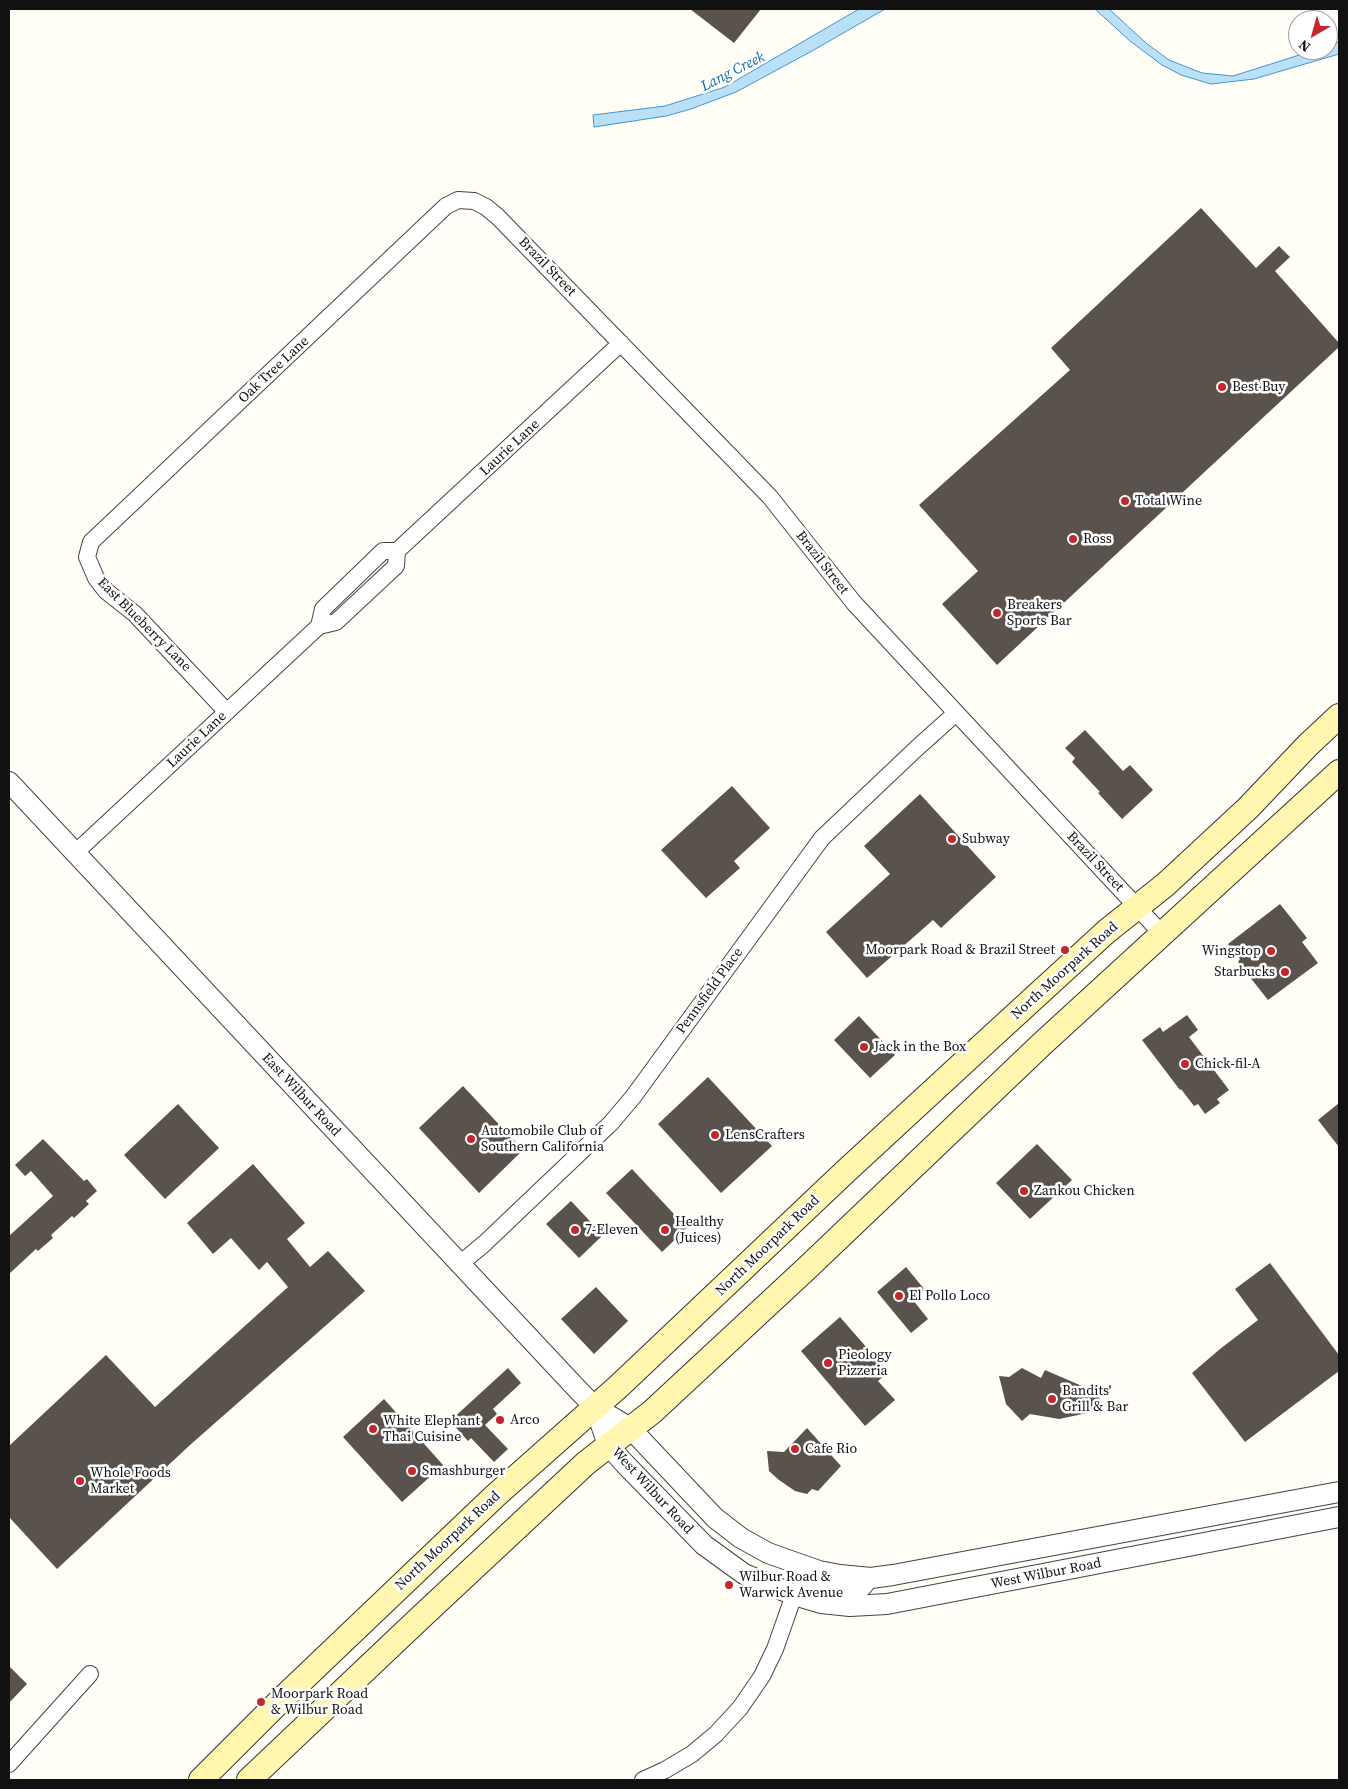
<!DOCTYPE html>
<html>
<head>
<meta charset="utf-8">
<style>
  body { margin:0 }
  #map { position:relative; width:1348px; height:1789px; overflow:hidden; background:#fffdf5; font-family:"Source Serif 4",serif }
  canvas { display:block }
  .frame { position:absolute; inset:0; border:10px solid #111; pointer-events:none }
  .north { position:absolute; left:1288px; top:10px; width:50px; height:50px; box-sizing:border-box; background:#fff; border:1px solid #a0a0a0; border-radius:50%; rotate:218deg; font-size:14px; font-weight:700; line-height:20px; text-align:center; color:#111 }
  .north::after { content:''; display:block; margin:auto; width:18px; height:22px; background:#c4262e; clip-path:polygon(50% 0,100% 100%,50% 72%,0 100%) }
</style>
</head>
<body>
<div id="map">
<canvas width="1348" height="1789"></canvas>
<div class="frame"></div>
<div class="north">N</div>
</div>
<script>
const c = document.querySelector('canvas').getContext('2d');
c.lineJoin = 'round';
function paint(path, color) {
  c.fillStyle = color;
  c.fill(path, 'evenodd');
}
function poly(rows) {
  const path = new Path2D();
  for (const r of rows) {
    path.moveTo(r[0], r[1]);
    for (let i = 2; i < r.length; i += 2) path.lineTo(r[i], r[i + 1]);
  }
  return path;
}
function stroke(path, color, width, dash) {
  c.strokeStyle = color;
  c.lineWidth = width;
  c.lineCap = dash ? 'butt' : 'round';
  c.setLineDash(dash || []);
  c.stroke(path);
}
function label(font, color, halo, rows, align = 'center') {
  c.font = font + ' "Source Serif 4",serif';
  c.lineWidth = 5;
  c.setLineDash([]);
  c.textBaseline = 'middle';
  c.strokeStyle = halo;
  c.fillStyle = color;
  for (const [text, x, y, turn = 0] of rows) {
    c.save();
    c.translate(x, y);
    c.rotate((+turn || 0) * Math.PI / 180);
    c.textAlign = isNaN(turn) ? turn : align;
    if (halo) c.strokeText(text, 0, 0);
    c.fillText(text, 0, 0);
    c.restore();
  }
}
const water = poly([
  [859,9,885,9,812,51,736,92,691,109,666,116,594,127,593,115,665,106,725,87,859,9],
  [1095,9,1109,9,1146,43,1169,60,1202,73,1233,76,1315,50,1328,50,1328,46,1339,42,1339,54,1254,79,1211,84,1181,75,1162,65,1130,41,1095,9]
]);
paint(water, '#b9e0f7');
stroke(water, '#3f96cf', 1);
paint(poly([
  [690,9,761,9,734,43],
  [1201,208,1256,268,1279,246,1290,257,1275,271,1339,343,1339,347,997,665,942,604,978,571,919,505,1070,370,1051,348],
  [1085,730,1123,771,1130,765,1153,790,1122,819,1098,793,1100,792,1072,762,1075,758,1065,748],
  [732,786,770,828,734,861,740,868,706,898,661,850],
  [920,794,996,877,941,928,933,920,867,978,826,932,890,874,864,846],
  [1280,904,1307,938,1302,942,1318,963,1268,1000,1238,962,1240,959,1228,944],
  [1187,1015,1198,1030,1189,1037,1229,1090,1217,1099,1220,1103,1205,1114,1198,1104,1194,1106,1181,1089,1180,1090,1142,1040,1160,1027,1163,1032],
  [859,1016,895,1055,870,1078,834,1040],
  [708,1077,772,1146,721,1193,658,1124],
  [463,1086,523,1150,479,1193,419,1128],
  [1339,1103,1339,1147,1318,1120],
  [178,1104,219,1148,165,1199,124,1155],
  [43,1139,84,1181,87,1179,97,1191,86,1201,89,1204,74,1218,72,1216,51,1235,53,1238,38,1251,36,1249,9,1274,9,1236,53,1196,31,1171,25,1176,15,1165],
  [1037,1144,1072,1180,1030,1219,996,1183],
  [253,1164,305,1223,287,1239,310,1267,328,1251,365,1291,190,1445,57,1569,9,1517,9,1446,106,1355,155,1407,288,1287,267,1262,259,1270,231,1238,213,1254,187,1223],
  [632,1169,687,1228,662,1252,606,1193],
  [571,1201,603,1235,579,1258,546,1224],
  [1270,1263,1339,1355,1339,1371,1245,1442,1192,1373,1220,1349,1258,1320,1235,1289],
  [906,1267,925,1290,913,1300,928,1319,911,1333,877,1292],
  [596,1287,628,1321,594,1354,561,1319],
  [840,1317,888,1372,878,1381,895,1400,865,1426,801,1351],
  [508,1368,521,1383,493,1409,497,1414,485,1425,508,1449,494,1462,471,1438,468,1441,450,1421],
  [1022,1368,1041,1378,1045,1370,1098,1393,1102,1410,1059,1419,1030,1414,1022,1421,1006,1404,999,1376,1009,1377],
  [384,1399,443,1465,402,1502,343,1437],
  [807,1428,841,1466,818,1491,812,1489,807,1494,795,1491,779,1480,769,1471,767,1451,784,1452],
  [9,1666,27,1684,9,1703]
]), '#5a524d');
const minor = poly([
  [319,626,323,609,383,551,397,551,621,343],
  [227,712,135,614,106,591,96,578,87,557,91,542,446,206,458,200,474,201,486,207,498,217,770,497,854,603,1163,935],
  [75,853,319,626,336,622,396,566,397,551],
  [460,1264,485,1243,611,1123,633,1097,822,838,917,748,956,713],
  [9,1764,90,1674],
  [643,1780,665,1770,692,1754,716,1734,740,1708,762,1676,775,1649,794,1595,801,1587,810,1582,847,1588,863,1588,871,1578]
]);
const tertiary = poly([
  [9,782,580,1392,595,1407,630,1428,715,1518,741,1538,768,1553,819,1571,840,1575,871,1578,893,1575,1339,1492],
  [595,1407,608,1445,625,1464,704,1545,744,1574,794,1595,821,1603,850,1606,887,1604,1339,1517]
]);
const secondary = poly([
  [201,1780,281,1700,495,1496,619,1386,846,1171,987,1041,1107,931,1165,885,1248,808,1308,745,1339,716],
  [249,1780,420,1618,586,1463,652,1412,806,1269,1043,1043,1339,772]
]);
stroke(minor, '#444', 18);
stroke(tertiary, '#444', 22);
stroke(secondary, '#333', 26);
stroke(minor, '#fff', 16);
stroke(tertiary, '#fff', 20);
stroke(secondary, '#fff6b0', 24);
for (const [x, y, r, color] of [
  [1222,387,5,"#c4262e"],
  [1125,501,5,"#c4262e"],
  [1073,539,5,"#c4262e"],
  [997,613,5,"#c4262e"],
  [952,839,5,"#c4262e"],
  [1065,950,5,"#c4262e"],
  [1271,951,5,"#c4262e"],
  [1285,972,5,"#c4262e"],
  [864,1047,5,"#c4262e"],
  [1185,1064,5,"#c4262e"],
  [715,1135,5,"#c4262e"],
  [471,1139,5,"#c4262e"],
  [1024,1191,5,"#c4262e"],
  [575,1230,5,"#c4262e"],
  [665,1230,5,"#c4262e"],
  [899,1296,5,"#c4262e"],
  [828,1363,5,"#c4262e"],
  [1052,1399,5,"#c4262e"],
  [500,1420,5,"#c4262e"],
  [373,1429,5,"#c4262e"],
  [795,1449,5,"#c4262e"],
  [412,1471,5,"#c4262e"],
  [80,1481,5,"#c4262e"],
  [729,1585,5,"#c4262e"],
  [261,1702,5,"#c4262e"]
]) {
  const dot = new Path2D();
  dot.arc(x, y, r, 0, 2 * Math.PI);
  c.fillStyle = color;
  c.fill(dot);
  stroke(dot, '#fff', 2);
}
label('14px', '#111', '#fff', [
  ["Brazil Street",547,267,46],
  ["Oak Tree Lane",274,370,-43],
  ["Laurie Lane",510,448,-43],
  ["Brazil Street",822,563,52],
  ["East Blueberry Lane",144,625,45],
  ["Laurie Lane",197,740,-43],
  ["Brazil Street",1095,862,47],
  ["North Moorpark Road",1065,971,-42],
  ["Pennsfield Place",710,991,-54],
  ["East Wilbur Road",301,1095,47],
  ["North Moorpark Road",768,1246,-44],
  ["West Wilbur Road",652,1491,47],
  ["North Moorpark Road",448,1541,-43],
  ["West Wilbur Road",1046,1574,-11]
]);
label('14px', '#111', '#fff', [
  ["Best Buy",1232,387],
  ["Total Wine",1135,501],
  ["Ross",1083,539],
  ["Breakers",1007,605],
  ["Sports Bar",1007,621],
  ["Subway",962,839],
  ["Moorpark Road & Brazil Street",1055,950,"right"],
  ["Wingstop",1261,951,"right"],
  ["Starbucks",1275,972,"right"],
  ["Jack in the Box",874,1047],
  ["Chick-fil-A",1195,1064],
  ["Automobile Club of",481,1131],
  ["Southern California",481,1147],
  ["LensCrafters",725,1135],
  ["Zankou Chicken",1034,1191],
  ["Healthy",675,1222],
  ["(Juices)",675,1238],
  ["7-Eleven",585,1230],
  ["El Pollo Loco",909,1296],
  ["Pieology",838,1355],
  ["Pizzeria",838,1371],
  ["Bandits'",1062,1391],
  ["Grill & Bar",1062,1407],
  ["Arco",510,1420],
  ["White Elephant",383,1421],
  ["Thai Cuisine",383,1437],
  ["Cafe Rio",805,1449],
  ["Smashburger",422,1471],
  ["Whole Foods",90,1473],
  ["Market",90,1489],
  ["Wilbur Road &",739,1577],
  ["Warwick Avenue",739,1593],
  ["Moorpark Road",271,1694],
  ["& Wilbur Road",271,1710]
], 'left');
label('italic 15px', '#1768a6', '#fff', [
  ["Lang Creek",733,72,-27]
]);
</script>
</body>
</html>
